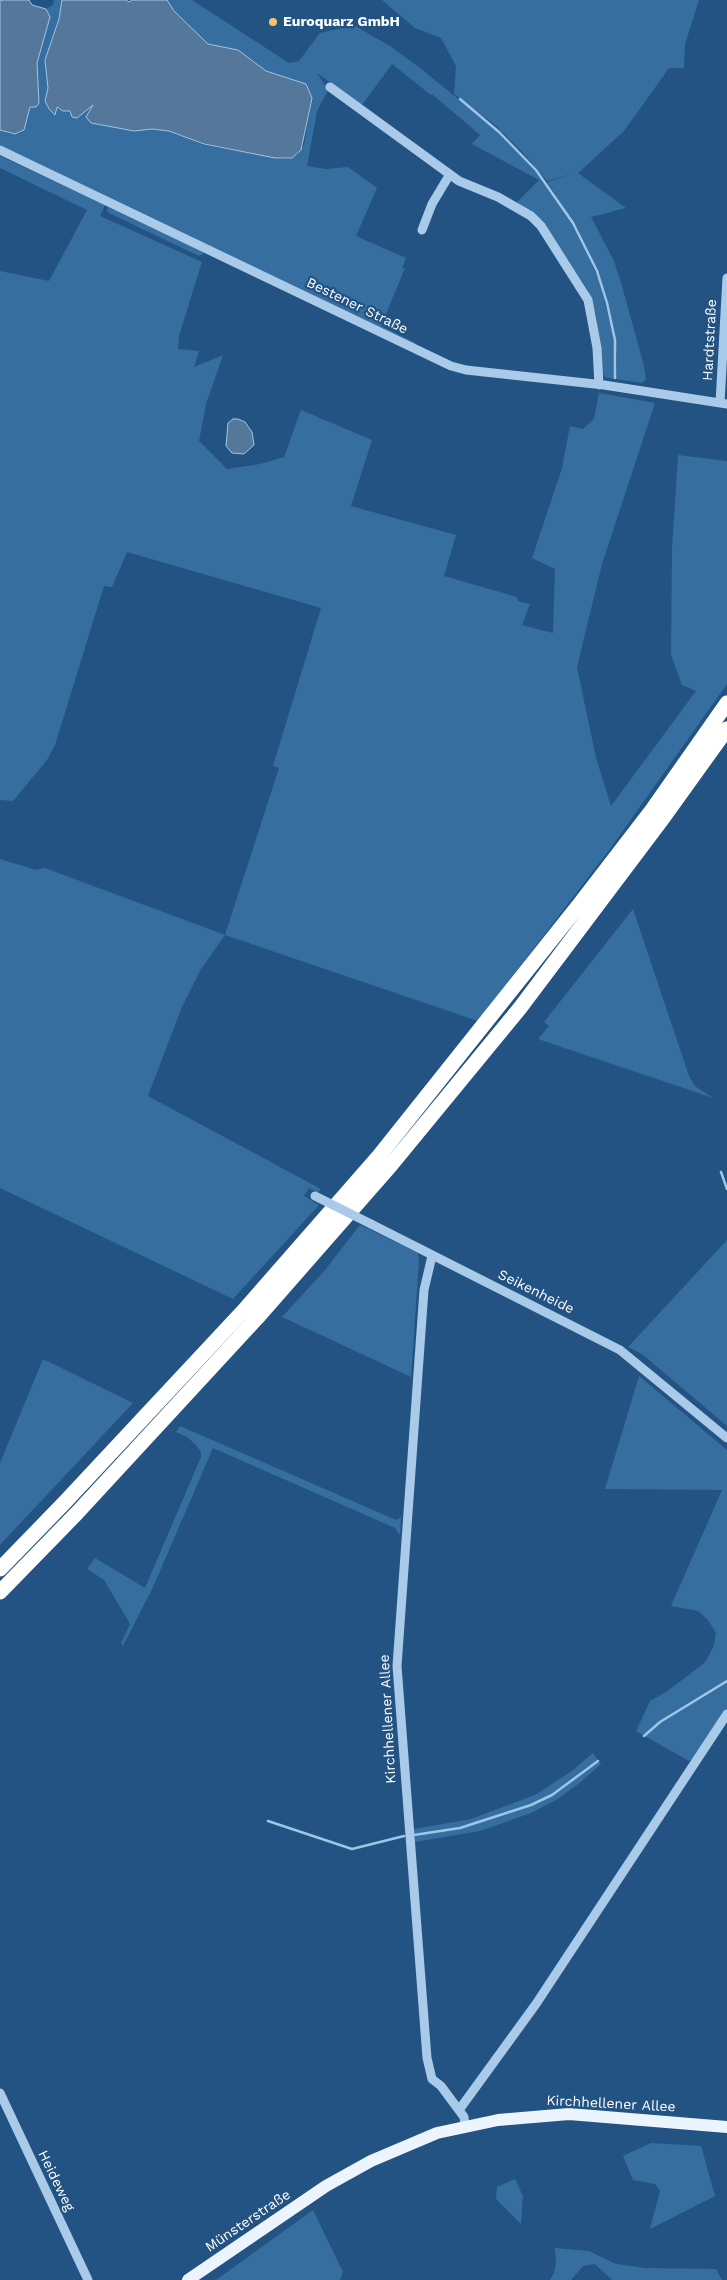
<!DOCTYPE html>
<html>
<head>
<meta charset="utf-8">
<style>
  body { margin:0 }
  canvas { display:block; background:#225382 }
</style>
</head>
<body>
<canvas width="727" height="2280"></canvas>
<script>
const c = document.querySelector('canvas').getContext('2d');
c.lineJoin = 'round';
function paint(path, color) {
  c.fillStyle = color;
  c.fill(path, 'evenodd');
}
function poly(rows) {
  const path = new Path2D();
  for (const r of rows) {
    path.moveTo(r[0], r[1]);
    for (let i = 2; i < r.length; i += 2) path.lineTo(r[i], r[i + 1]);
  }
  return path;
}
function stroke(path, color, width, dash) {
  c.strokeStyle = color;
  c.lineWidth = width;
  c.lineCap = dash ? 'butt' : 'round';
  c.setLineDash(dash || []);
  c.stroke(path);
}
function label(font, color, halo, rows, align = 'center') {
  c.font = font + ' "Work Sans",sans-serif';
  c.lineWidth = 4.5;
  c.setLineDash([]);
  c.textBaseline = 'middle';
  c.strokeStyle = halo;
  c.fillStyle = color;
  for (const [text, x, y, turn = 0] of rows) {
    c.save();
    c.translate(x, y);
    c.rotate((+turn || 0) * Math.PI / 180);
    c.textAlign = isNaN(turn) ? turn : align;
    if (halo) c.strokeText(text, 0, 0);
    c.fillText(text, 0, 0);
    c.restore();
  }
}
paint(poly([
  [54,0,62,0,59,18,46,56,48,88,45,101,48,109,55,115,57,107,63,111,70,111,72,117,77,118,93,105,86,117,91,123,134,131,152,129,169,131,204,145,275,158,288,159,297,155,304,145,312,98,307,85,266,71,238,50,208,44,174,11,167,0,192,0,289,63,299,61,320,33,342,28,350,23,390,46,420,68,494,128,535,170,554,194,579,234,599,280,614,336,614,379,605,377,601,370,596,315,588,290,542,221,516,203,539,180,472,144,480,135,432,94,431,95,392,64,362,105,317,73,328,90,317,111,307,166,326,169,348,167,377,188,356,236,406,258,402,269,405,268,381,326,416,343,415,344,0,148,0,130,11,134,21,133,24,130,30,107,36,107,39,103,37,63,50,17,46,9,53,5],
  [382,0,699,0,685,44,684,68,669,68,624,131,578,173,626,208,591,217,614,261,622,286,644,366,646,379,642,383,616,379,617,356,614,329,599,275,577,228,547,182,576,173,547,181,524,154,495,125,454,94,456,66,441,38,415,28],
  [0,156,105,205,100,216,202,262,179,336,178,349,199,351,194,367,223,355,206,404,199,441,227,469,260,464,284,457,301,410,372,440,351,506,456,535,444,576,517,597,518,601,530,604,522,625,553,633,555,569,532,558,562,468,570,426,583,429,594,419,599,393,655,403,602,564,577,667,596,758,611,806,696,691,682,685,671,655,672,548,678,455,727,461,727,684,610,849,478,1021,225,935,201,969,181,1009,148,1096,321,1189,318,1193,309,1188,304,1196,319,1205,233,1299,0,1188,0,859,36,870,45,868,225,935,279,768,273,766,321,608,127,552,112,587,104,586,55,745,47,760,13,801,0,800,0,271,49,281,87,210,0,168],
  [108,207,203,252,203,254,199,256,109,213,107,211],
  [633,909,689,1076,695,1086,713,1098,538,1039,549,1026,544,1022],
  [360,1225,418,1253,419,1262,411,1377,282,1317,325,1270],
  [727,1240,727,1426,642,1354,628,1347],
  [43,1359,133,1403,0,1545,0,1463],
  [639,1376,727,1450,727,1708,694,1758,689,1761,636,1731,650,1701,666,1692,698,1668,706,1661,714,1645,716,1633,708,1620,698,1611,671,1606,722,1490,605,1489],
  [180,1426,396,1520,401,1517,400,1535,395,1528,213,1448,153,1587,123,1646,121,1643,130,1624,129,1622,104,1580,87,1569,95,1558,145,1588,201,1457,201,1452,195,1444,187,1437,176,1432],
  [593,1753,601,1764,581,1782,556,1800,531,1813,480,1831,415,1842,414,1829,471,1819,535,1795,572,1771],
  [651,2143,701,2146,715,2196,650,2229,660,2191,655,2184,633,2180,623,2156],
  [515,2179,523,2196,521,2224,496,2199,497,2187],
  [313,2210,343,2272,340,2280,216,2280],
  [555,2248,589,2251,616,2264,645,2268,716,2269,722,2280,612,2280,595,2264,583,2266,571,2280,550,2280,554,2273,556,2263]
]), '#366ea0');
const water = poly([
  [3,0,29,0,32,5,46,9,50,17,37,63,39,103,36,107,30,107,24,130,15,134,0,130,0,1,3,0],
  [62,0,126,0,129,2,132,0,167,0,174,11,208,44,238,50,266,71,306,84,312,98,301,150,292,158,275,158,204,144,169,131,152,129,134,131,91,123,86,117,93,105,77,118,72,117,70,111,63,111,57,107,55,115,49,109,45,101,48,88,45,60,59,19,62,0],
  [233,419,238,419,245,422,252,432,254,445,244,454,232,453,226,446,228,423,233,419]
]);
paint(water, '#55789a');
stroke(water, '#9dc6e9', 1);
stroke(poly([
  [460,99,499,132,536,170,573,223,597,271,607,303,615,340,615,378],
  [721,1172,727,1189],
  [644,1736,660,1722,727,1681],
  [268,1821,352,1849,404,1836],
  [414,1835,460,1828,531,1805,552,1795,598,1761]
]), '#9dc6e9', 2.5);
stroke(poly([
  [330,87,459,181,498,197,531,216,541,226,588,300,597,348,599,385],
  [0,150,451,366,466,370,604,385,727,404],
  [422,230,432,204,450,174],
  [720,403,727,278],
  [371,1224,620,1350,727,1438],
  [432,1256,424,1290,397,1666,427,2058,432,2079,441,2086,464,2117,465,2126],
  [0,2093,88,2280],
  [459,2110,536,2004,727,1714]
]), '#a9cae8', 9);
stroke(poly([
  [188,2280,326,2186,371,2161,437,2133,498,2120,569,2114,727,2127]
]), '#ecf4fe', 12);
stroke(poly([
  [0,1569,65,1502,246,1308,379,1156,579,905,652,810,727,703],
  [0,1592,77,1513,257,1318,391,1165,520,1008,663,818,727,729]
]), '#fff', 15);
stroke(poly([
  [315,1196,371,1224]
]), '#a9cae8', 9);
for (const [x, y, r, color] of [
  [273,22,5,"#f4c26b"]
]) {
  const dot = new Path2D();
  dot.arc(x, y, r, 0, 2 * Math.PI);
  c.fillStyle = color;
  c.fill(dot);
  stroke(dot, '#225382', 2);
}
label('bold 14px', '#fff', '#225382', [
  ["Euroquarz GmbH",283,22]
], 'left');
label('14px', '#fff', '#225382', [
  ["Bestener Straße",357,306,26],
  ["Hardtstraße",710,340,-87],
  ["Seikenheide",536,1292,26],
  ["Kirchhellener Allee",388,1719,-93],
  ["Kirchhellener Allee",611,2104,3],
  ["Heideweg",56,2181,64],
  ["Münsterstraße",248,2221,-34]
]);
</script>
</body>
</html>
